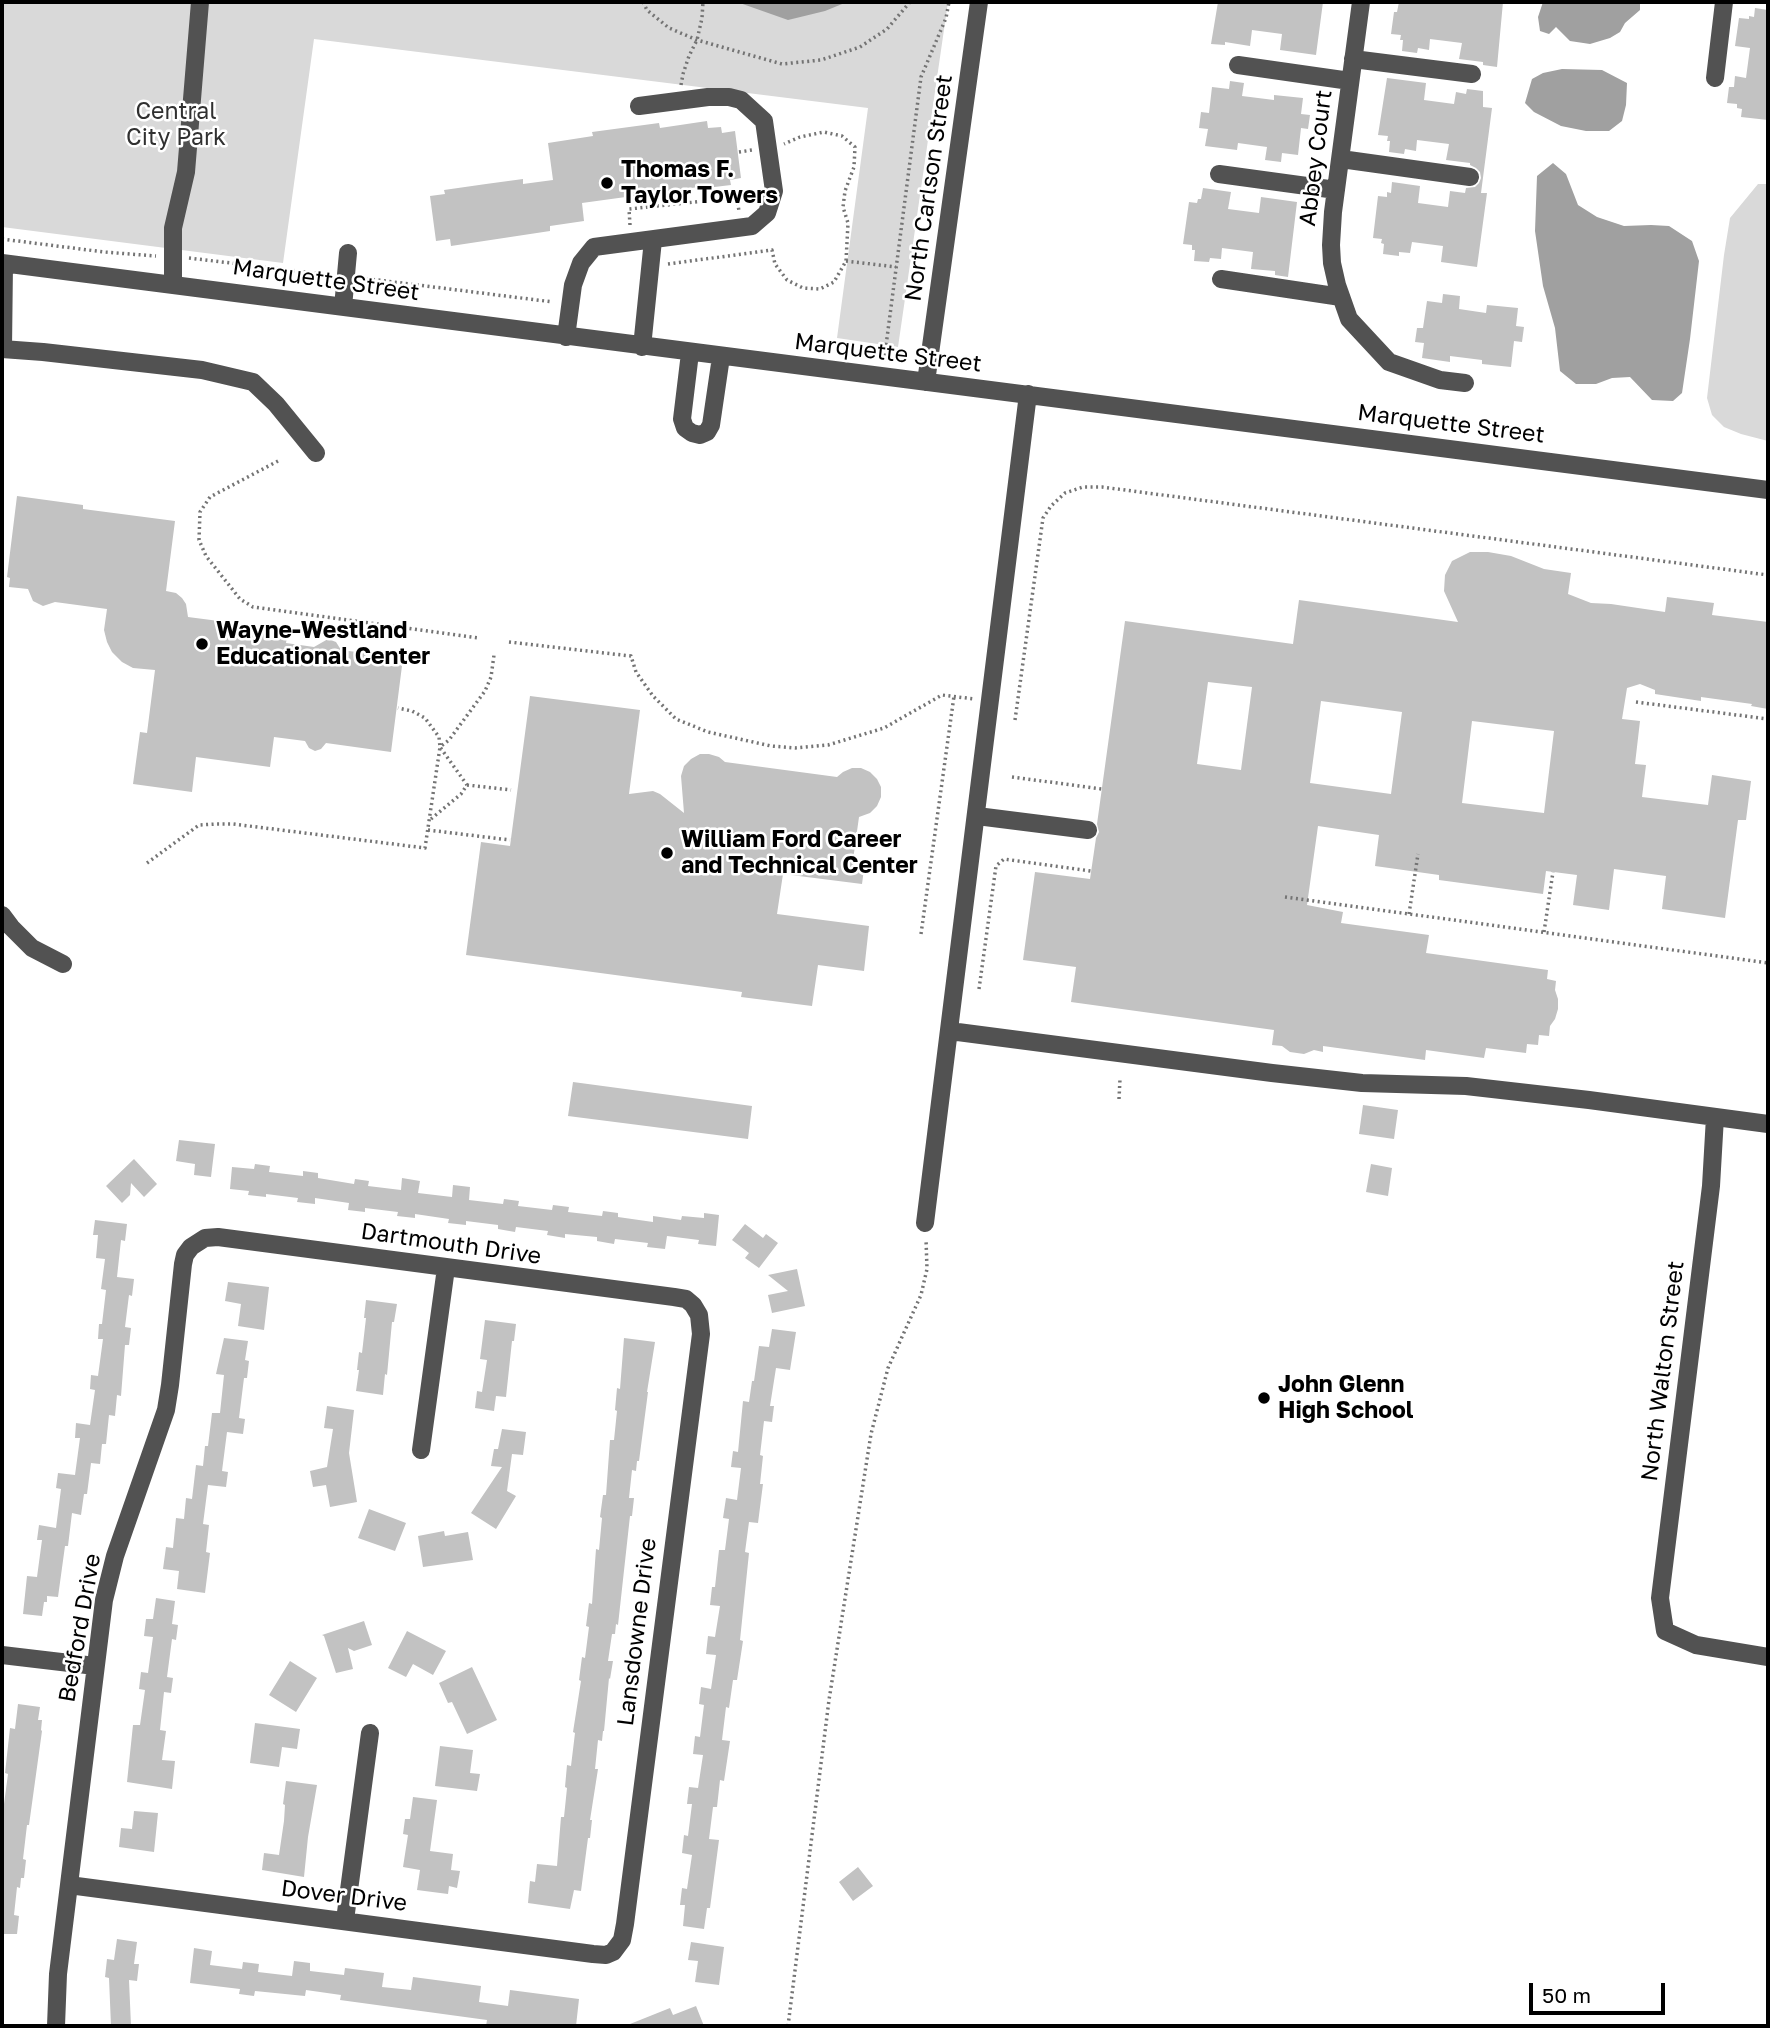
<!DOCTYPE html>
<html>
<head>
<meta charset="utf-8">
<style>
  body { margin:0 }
  #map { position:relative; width:1770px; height:2028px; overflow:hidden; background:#fff; font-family:"Golos Text",sans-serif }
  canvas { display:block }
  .frame { position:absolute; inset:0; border:4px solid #000; pointer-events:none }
  .scale { position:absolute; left:1529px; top:1983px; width:136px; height:32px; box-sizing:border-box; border:4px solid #000; border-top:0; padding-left:9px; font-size:21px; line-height:24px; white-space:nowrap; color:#000; -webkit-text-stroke:5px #fff; paint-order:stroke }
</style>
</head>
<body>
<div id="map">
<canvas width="1770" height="2028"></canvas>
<div class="frame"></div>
<div class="scale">50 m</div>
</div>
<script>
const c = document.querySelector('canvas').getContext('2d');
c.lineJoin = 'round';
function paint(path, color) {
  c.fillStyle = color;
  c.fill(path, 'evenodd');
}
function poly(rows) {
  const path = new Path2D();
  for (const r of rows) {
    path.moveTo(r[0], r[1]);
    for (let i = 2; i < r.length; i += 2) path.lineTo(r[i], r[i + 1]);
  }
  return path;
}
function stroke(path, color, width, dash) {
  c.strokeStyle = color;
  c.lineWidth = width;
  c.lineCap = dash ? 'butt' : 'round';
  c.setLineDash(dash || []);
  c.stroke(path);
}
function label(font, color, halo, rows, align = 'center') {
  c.font = font + ' "Golos Text",sans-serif';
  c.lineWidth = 5;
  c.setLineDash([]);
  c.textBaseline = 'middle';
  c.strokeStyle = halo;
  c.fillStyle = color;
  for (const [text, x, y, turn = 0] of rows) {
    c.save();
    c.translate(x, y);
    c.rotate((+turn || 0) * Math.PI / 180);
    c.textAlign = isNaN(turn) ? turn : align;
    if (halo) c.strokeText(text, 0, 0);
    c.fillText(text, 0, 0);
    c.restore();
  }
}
paint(poly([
  [2,2,948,2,898,347,837,338,868,108,314,39,283,263,2,227],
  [1758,184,1768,184,1768,441,1741,434,1724,427,1712,415,1707,398,1724,255,1730,218]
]), '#d9d9d9');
paint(poly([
  [737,2,847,2,825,11,788,20],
  [1543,2,1640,2,1640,10,1625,23,1620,32,1610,38,1590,44,1570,41,1556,27,1549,34,1540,31,1538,17],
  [1562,69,1602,70,1627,83,1626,105,1622,121,1609,131,1586,131,1561,126,1534,112,1525,103,1532,79,1543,73],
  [1553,163,1566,174,1578,205,1597,217,1624,226,1651,225,1669,226,1692,241,1699,261,1690,339,1682,393,1673,401,1652,400,1630,377,1612,378,1596,384,1576,384,1560,371,1555,328,1543,286,1535,231,1537,176]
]), '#a0a0a0');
paint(poly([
  [1218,2,1323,2,1316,55,1280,50,1282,34,1252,30,1250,46,1225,42,1225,45,1211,44],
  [1399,2,1503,2,1497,67,1483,65,1483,62,1459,59,1462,43,1430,39,1429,50,1418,48,1417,53,1402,51,1403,40,1400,40,1401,35,1391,34,1394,12,1397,12],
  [1755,8,1768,10,1768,120,1741,117,1742,109,1737,108,1737,104,1727,103,1729,87,1734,87,1735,76,1746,78,1750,48,1735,46,1739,18,1749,19,1749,16,1754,17],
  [1387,78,1426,83,1424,100,1454,104,1456,92,1466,94,1467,89,1483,91,1483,107,1492,108,1481,193,1487,193,1477,267,1441,262,1443,246,1412,242,1410,253,1399,252,1399,256,1383,254,1384,244,1381,243,1382,239,1373,238,1378,196,1387,197,1387,192,1391,193,1392,182,1420,186,1418,203,1448,207,1450,191,1465,193,1466,188,1475,187,1479,183,1481,178,1480,172,1476,168,1470,165,1470,163,1446,160,1449,144,1417,140,1416,151,1405,149,1404,154,1389,152,1390,141,1387,141,1388,136,1378,135],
  [1230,81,1244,83,1242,96,1274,100,1274,95,1303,98,1301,114,1310,115,1308,129,1301,128,1298,155,1282,153,1281,162,1265,160,1267,147,1238,143,1237,150,1205,146,1208,129,1199,128,1201,112,1209,113,1212,87,1229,89],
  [707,121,708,128,721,127,722,133,735,131,741,178,730,180,731,185,706,188,706,186,582,203,584,221,550,226,550,231,451,246,450,239,436,241,430,196,445,194,444,190,486,184,523,179,523,184,553,180,548,143,593,136,592,132,659,123,660,128],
  [1203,188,1231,192,1228,209,1259,213,1261,197,1297,202,1288,277,1275,275,1275,271,1251,269,1253,252,1222,248,1221,259,1210,258,1209,262,1194,261,1195,250,1192,250,1192,245,1183,244,1189,202,1197,203,1198,199,1201,199],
  [1443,294,1460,296,1459,309,1486,313,1487,305,1518,308,1516,326,1524,327,1522,342,1514,341,1511,367,1482,364,1482,360,1450,356,1450,362,1422,358,1424,343,1415,342,1417,328,1423,328,1427,301,1442,303],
  [17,496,83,505,83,509,175,521,166,591,176,593,182,598,186,604,188,617,288,630,286,643,314,647,328,639,336,642,341,650,403,658,391,752,326,743,321,749,315,751,309,748,305,741,274,737,270,767,196,757,192,792,133,784,140,732,147,733,155,670,133,668,122,662,112,652,107,642,104,630,107,609,55,602,43,606,33,601,28,589,9,587,10,578,7,577],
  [1470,552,1488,552,1511,556,1544,569,1571,573,1568,594,1591,603,1611,604,1665,612,1667,597,1714,603,1712,615,1768,622,1768,709,1751,706,1752,704,1701,697,1701,701,1655,694,1655,690,1640,684,1627,688,1622,719,1640,721,1635,764,1646,765,1642,797,1708,805,1712,775,1751,781,1746,820,1738,820,1725,918,1662,909,1666,876,1614,869,1609,910,1573,905,1577,875,1546,871,1543,894,1439,880,1439,875,1375,866,1379,835,1318,826,1307,905,1343,912,1341,923,1429,935,1426,953,1548,970,1547,979,1556,981,1555,990,1558,999,1558,1009,1555,1019,1550,1026,1549,1036,1539,1035,1538,1045,1527,1044,1526,1053,1486,1048,1484,1058,1426,1050,1425,1060,1323,1046,1323,1052,1314,1050,1304,1054,1290,1052,1282,1046,1272,1045,1274,1030,1071,1002,1076,967,1023,960,1035,872,1090,879,1096,838,1099,832,1097,824,1125,621,1293,644,1299,600,1458,622,1444,591,1445,575,1452,561],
  [1208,682,1252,687,1241,770,1197,764],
  [1321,701,1402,712,1391,794,1310,783],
  [1472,721,1554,731,1544,813,1462,803],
  [530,696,640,710,629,794,653,791,660,794,684,813,681,776,684,766,691,759,700,754,709,754,719,757,725,762,837,777,843,772,852,768,861,768,870,772,877,779,881,787,881,797,877,806,870,813,859,817,853,860,865,862,862,884,783,874,777,914,869,926,864,971,818,965,812,1006,741,997,742,992,466,955,481,842,510,846],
  [573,1082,752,1106,748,1139,568,1116],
  [1363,1105,1398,1110,1394,1139,1359,1134],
  [179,1140,215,1144,211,1177,194,1175,195,1164,176,1161],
  [134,1159,157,1184,144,1197,131,1183,130,1195,122,1203,106,1186],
  [255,1164,270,1166,269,1172,303,1176,303,1171,318,1173,318,1178,354,1184,355,1179,369,1181,368,1186,401,1190,402,1178,420,1181,418,1193,452,1197,453,1185,470,1187,469,1200,503,1204,504,1199,519,1201,518,1206,552,1210,553,1205,569,1207,568,1212,602,1216,603,1211,618,1213,618,1217,653,1222,653,1216,681,1220,682,1216,704,1218,704,1213,719,1215,716,1246,698,1244,699,1240,667,1236,665,1249,647,1247,648,1243,615,1239,614,1244,597,1241,597,1237,565,1234,565,1238,547,1235,548,1231,516,1227,515,1232,498,1229,498,1225,466,1221,466,1225,448,1223,449,1219,415,1214,415,1218,397,1216,398,1212,365,1208,365,1212,348,1210,349,1203,315,1198,315,1204,297,1202,298,1198,266,1194,266,1197,248,1195,249,1191,230,1189,232,1167,254,1169],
  [1371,1164,1392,1168,1388,1196,1366,1192],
  [95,1220,127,1224,125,1241,121,1240,117,1277,134,1279,132,1296,129,1295,125,1327,131,1328,129,1345,125,1345,121,1396,117,1395,115,1416,109,1415,106,1444,102,1444,100,1464,91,1463,87,1494,84,1494,81,1515,72,1513,68,1546,65,1546,58,1597,47,1596,47,1602,44,1602,42,1616,23,1614,27,1576,37,1577,42,1540,37,1540,39,1525,56,1528,61,1489,56,1488,58,1473,75,1475,80,1438,75,1438,76,1423,90,1425,95,1390,90,1389,91,1375,98,1376,103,1339,98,1339,99,1324,102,1324,106,1290,101,1289,105,1259,96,1258,98,1235,93,1235],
  [745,1224,763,1238,766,1234,778,1243,759,1268,745,1258,749,1253,732,1240],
  [797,1269,805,1306,772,1313,768,1295,788,1291,768,1275],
  [228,1282,269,1287,264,1330,238,1326,241,1304,225,1301],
  [366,1300,397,1304,394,1322,392,1322,387,1375,385,1374,383,1395,356,1391,359,1370,357,1370,359,1352,362,1353,366,1318,364,1318],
  [485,1320,516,1324,514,1341,512,1341,506,1397,496,1396,494,1411,475,1408,477,1391,482,1392,487,1360,480,1359],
  [772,1329,796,1332,790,1370,776,1368,770,1406,774,1406,772,1422,764,1421,760,1455,763,1456,760,1484,763,1484,758,1523,749,1522,745,1552,749,1553,740,1640,743,1641,737,1680,733,1680,729,1708,726,1707,722,1740,730,1741,724,1781,720,1780,717,1807,713,1807,709,1839,719,1840,710,1908,707,1908,704,1929,683,1926,685,1905,680,1905,682,1888,687,1889,692,1855,682,1853,684,1835,688,1836,692,1804,687,1804,689,1787,698,1788,703,1755,693,1754,695,1736,700,1737,704,1705,699,1704,701,1687,711,1689,716,1655,706,1654,708,1636,715,1637,720,1606,710,1605,712,1587,715,1587,719,1550,725,1550,729,1519,723,1518,726,1498,737,1500,741,1468,731,1467,733,1451,738,1452,743,1401,749,1402,752,1381,754,1381,759,1346,769,1347],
  [224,1338,248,1341,245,1360,249,1361,247,1378,244,1378,239,1418,245,1419,243,1434,227,1432,222,1471,228,1472,226,1487,208,1485,203,1524,209,1525,206,1552,210,1553,205,1593,177,1589,179,1571,163,1569,166,1547,173,1548,176,1518,184,1519,186,1498,192,1499,196,1465,203,1466,205,1446,208,1446,212,1413,220,1413,224,1375,216,1374],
  [624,1338,655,1342,647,1392,648,1392,639,1461,637,1461,636,1471,632,1470,629,1498,634,1498,632,1516,630,1516,618,1625,616,1624,615,1634,612,1634,608,1661,613,1661,610,1679,609,1678,604,1731,603,1731,602,1741,598,1740,595,1769,598,1769,590,1820,592,1820,590,1838,588,1838,581,1891,574,1890,570,1909,528,1903,530,1881,535,1882,537,1864,557,1866,561,1817,564,1817,567,1788,565,1787,567,1765,571,1766,575,1733,573,1732,581,1681,579,1680,582,1657,585,1658,589,1627,586,1626,589,1603,592,1604,596,1549,599,1550,602,1518,600,1517,603,1495,606,1495,610,1440,614,1440,617,1411,615,1410,617,1388,620,1389],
  [327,1406,354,1410,349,1453,357,1502,330,1507,326,1485,313,1487,310,1471,327,1467,333,1429,324,1428],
  [502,1429,526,1432,523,1455,512,1454,507,1491,516,1496,496,1529,471,1513,502,1467,491,1466,494,1449,498,1449],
  [369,1509,406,1523,395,1551,358,1538],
  [444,1531,445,1536,468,1532,473,1560,423,1567,418,1536],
  [156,1598,175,1601,172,1624,178,1625,176,1640,172,1639,167,1677,173,1678,171,1693,164,1692,160,1730,166,1731,162,1760,175,1761,172,1789,127,1782,133,1725,140,1725,145,1690,139,1689,141,1672,148,1673,153,1637,144,1636,146,1619,153,1619],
  [364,1621,372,1645,354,1651,348,1648,353,1669,336,1673,324,1636,322,1635],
  [407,1631,446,1651,433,1675,413,1664,406,1677,388,1668],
  [290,1661,317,1678,296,1712,269,1695],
  [472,1667,497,1720,467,1734,452,1702,448,1703,439,1683],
  [18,1704,40,1707,38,1720,42,1720,41,1730,42,1731,29,1825,27,1825,23,1859,26,1860,24,1878,21,1878,20,1888,17,1887,14,1915,19,1916,17,1934,2,1934,2,1804,4,1804,8,1774,5,1773,10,1728,15,1729],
  [255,1723,300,1729,297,1749,282,1747,279,1767,250,1763],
  [440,1746,473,1750,470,1773,480,1774,477,1791,435,1786],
  [286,1781,317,1785,308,1837,304,1877,262,1870,264,1853,279,1855,284,1821,285,1805,283,1804],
  [413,1797,437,1800,430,1851,453,1854,451,1870,460,1871,457,1888,449,1886,448,1894,417,1890,420,1870,403,1867,408,1835,403,1834,405,1819,410,1819],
  [134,1811,158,1813,154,1852,119,1847,121,1828,132,1829],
  [858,1867,873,1886,853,1901,839,1882],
  [117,1939,137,1942,134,1964,139,1964,137,1981,129,1980,131,2026,111,2026,109,1978,105,1977,107,1959,114,1960],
  [691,1942,724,1947,719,1985,695,1982,698,1961,688,1960],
  [194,1948,212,1951,210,1965,242,1969,243,1962,259,1964,258,1972,292,1976,294,1961,310,1963,310,1971,344,1975,345,1968,384,1973,382,1987,411,1990,413,1977,481,1986,479,2002,508,2006,510,1990,579,1999,576,2026,486,2026,487,2020,340,2000,341,1995,306,1990,305,1996,255,1991,254,1996,239,1994,240,1989,190,1983],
  [696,2006,704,2026,625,2026,670,2008,673,2015]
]), '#c2c2c2');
stroke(poly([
  [643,2,647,10,669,28,697,40,782,64,821,60,860,47,887,29,910,2],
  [681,85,683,74,689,56,697,40,702,18,703,2],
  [739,152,752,150],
  [630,225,629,209,733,198,738,205,739,211],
  [2,239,104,252,156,256],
  [189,258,330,275],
  [846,261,896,267],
  [668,264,772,250,775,264,787,280,803,288,820,289,834,282,846,261,848,223,843,207,845,191,854,167,855,147,842,136,824,132,800,137,784,144],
  [362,278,553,302],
  [884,361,921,77,946,18,949,2],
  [278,461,210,497,200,512,199,540,206,556,240,599,253,607,478,638],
  [509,642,631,656,636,672,653,696,676,719,708,732,771,746,795,748,828,745,884,728,942,695,974,699],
  [1636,702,1768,719],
  [1015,720,1043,518,1051,506,1065,493,1083,487,1102,487,1768,575],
  [1012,777,1102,789],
  [467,785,511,790],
  [431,819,461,794,467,785,440,747,449,740,485,691,491,677,494,655],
  [428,830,510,840],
  [147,863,199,825,216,824,233,824,425,848,440,747,439,737,425,718,412,711,398,708],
  [1285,897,1768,963],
  [1409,914,1418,854],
  [1544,932,1553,872],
  [921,934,954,696],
  [979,989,996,866,1004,859,1091,871],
  [1119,1099,1120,1079],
  [788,2026,829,1700,871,1434,888,1368,921,1295,927,1269,926,1239]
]), '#747474', 3.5, [2, 3.5]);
stroke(poly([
  [1361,2,1333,212,1331,245,1332,263,1337,285,1349,319,1389,362,1440,380,1465,383],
  [1353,59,1472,74],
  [1238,65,1350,81],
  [1715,78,1724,2],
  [1341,159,1470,177],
  [1219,174,1336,190],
  [2,263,1768,490],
  [1221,279,1341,297],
  [173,284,173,228,186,172,200,2],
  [343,307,348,253],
  [566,337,573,285,581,263,594,247,752,226,767,213,774,191,764,121,741,100,729,97,708,97,639,106],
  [642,347,653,240],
  [2,349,43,352,202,370,253,382,276,404,316,453],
  [3,349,4,264],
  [690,353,682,419,685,428,692,433,700,435,707,432,711,425,721,357],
  [926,382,979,2],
  [977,816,1088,830],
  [2,915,11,927,32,948,63,964],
  [950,1031,1272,1073,1362,1083,1466,1086,1589,1100,1768,1124],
  [1715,1117,1711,1186,1660,1598,1665,1631,1696,1645,1768,1657],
  [925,1223,1028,394],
  [421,1450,446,1268],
  [2,1655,95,1666],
  [345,1920,370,1733],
  [56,2026,58,1974,104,1600,115,1556,166,1410,170,1385,183,1264,185,1255,191,1247,205,1238,218,1237,674,1297,686,1299,693,1305,699,1315,701,1334,625,1924,622,1940,613,1952,606,1955,593,1954,69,1885]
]), '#525252', 18);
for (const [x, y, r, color] of [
  [607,183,7,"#000"],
  [202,644,7,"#000"],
  [667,853,7,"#000"],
  [1264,1398,7,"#000"]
]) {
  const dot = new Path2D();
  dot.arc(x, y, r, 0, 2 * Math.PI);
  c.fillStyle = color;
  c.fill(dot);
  stroke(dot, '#fff', 2.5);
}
label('23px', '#303030', '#fff', [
  ["Central",176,112],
  ["City Park",176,138]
]);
label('23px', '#000', '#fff', [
  ["Abbey Court",1316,158,-83],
  ["North Carlson Street",929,188,-82],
  ["Marquette Street",326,280,8],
  ["Marquette Street",888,353,7],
  ["Marquette Street",1451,424,7],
  ["Dartmouth Drive",451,1244,8],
  ["North Walton Street",1663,1371,-83],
  ["Bedford Drive",80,1628,-80],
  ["Lansdowne Drive",637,1632,-83],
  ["Dover Drive",344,1896,7]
]);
label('bold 23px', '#000', '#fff', [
  ["Thomas F.",621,170],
  ["Taylor Towers",621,196],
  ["Wayne-Westland",216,631],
  ["Educational Center",216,657],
  ["William Ford Career",681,840],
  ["and Technical Center",681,866],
  ["John Glenn",1278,1385],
  ["High School",1278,1411]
], 'left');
</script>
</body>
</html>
